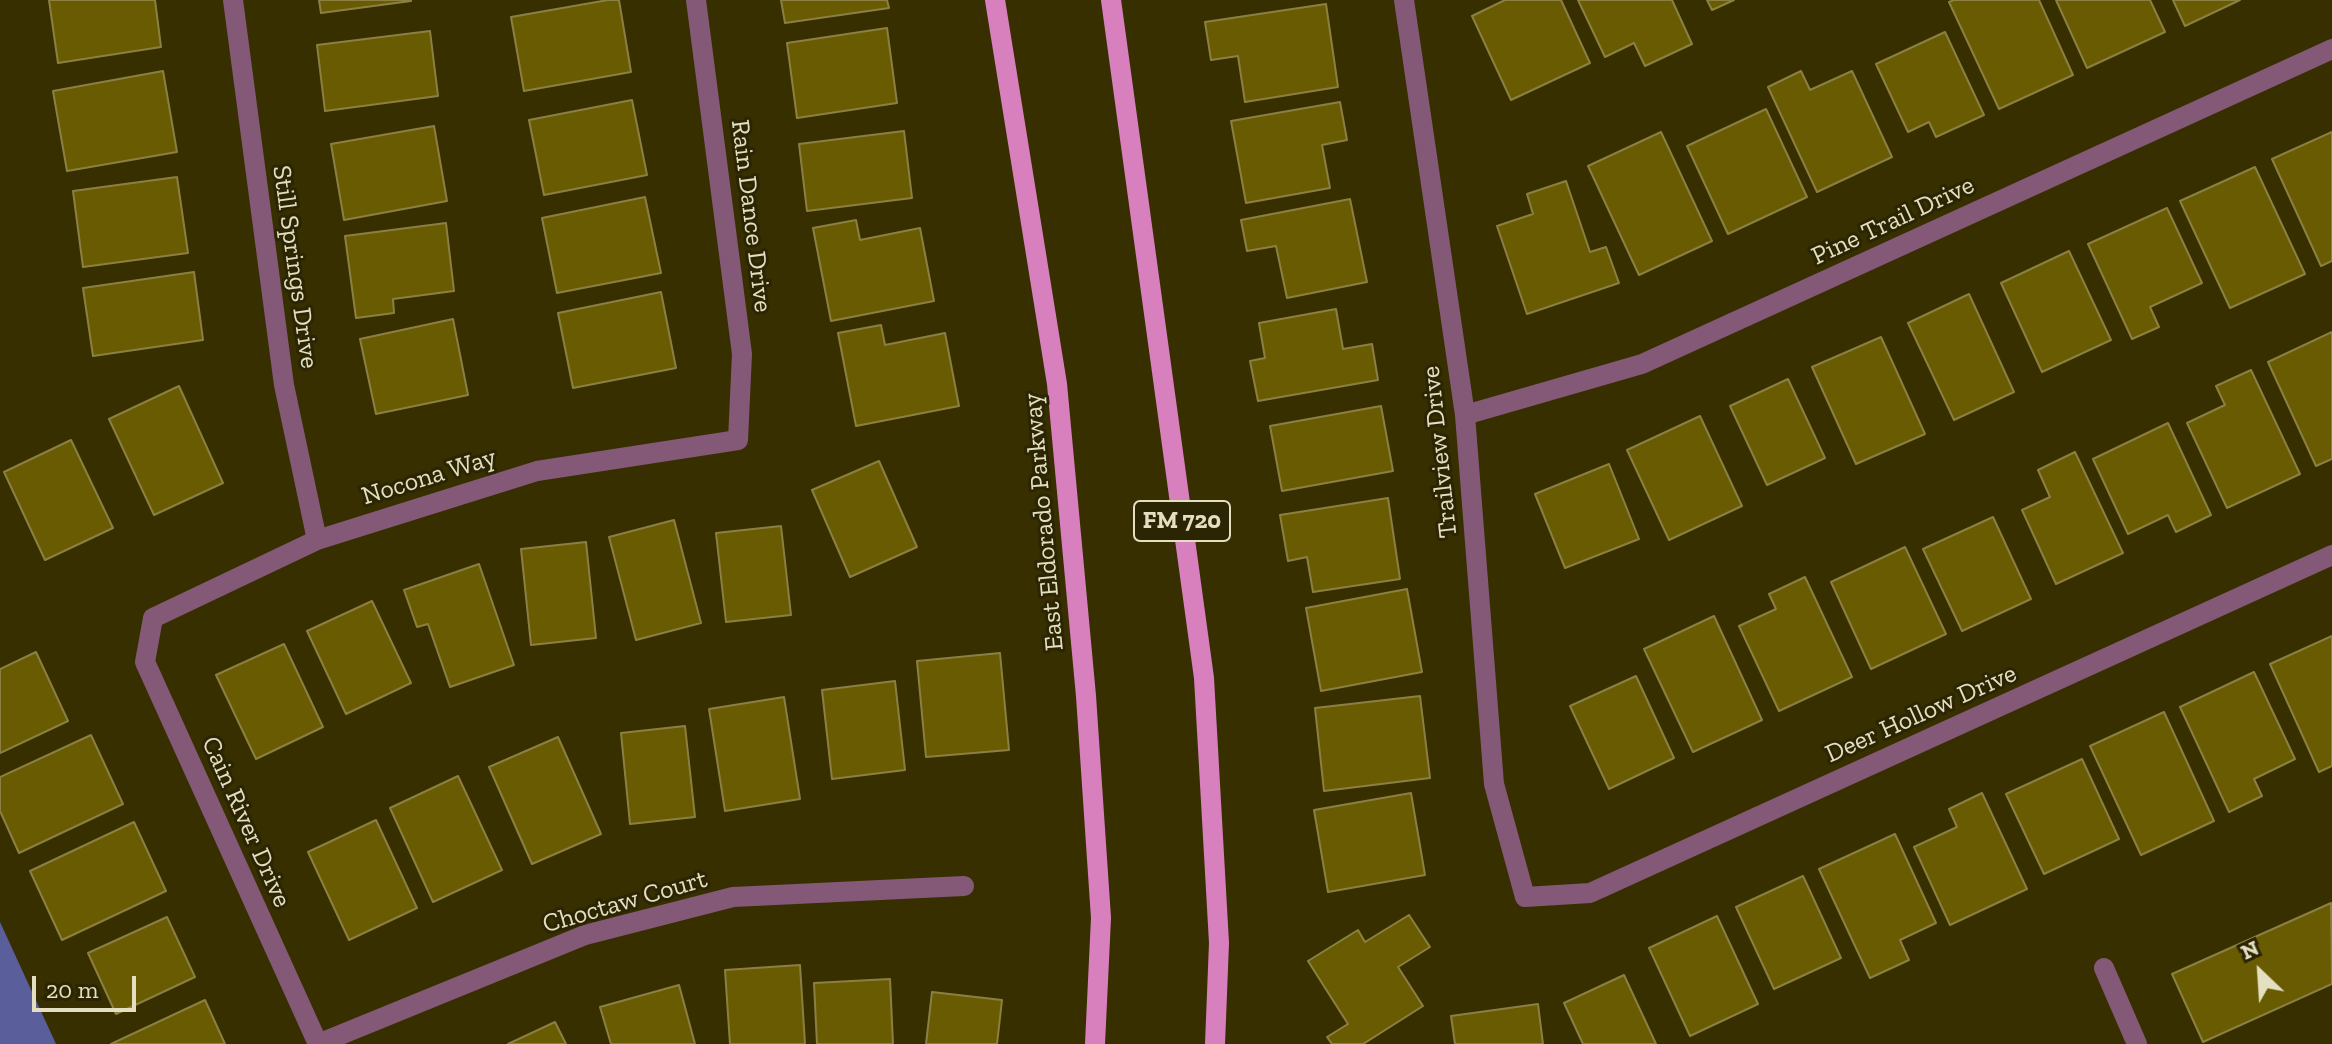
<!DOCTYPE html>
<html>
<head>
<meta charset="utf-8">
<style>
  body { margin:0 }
  #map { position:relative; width:2332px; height:1044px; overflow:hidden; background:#382f00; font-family:"Zilla Slab",serif }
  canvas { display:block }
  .north { position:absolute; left:2220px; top:932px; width:80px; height:80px; -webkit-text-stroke:6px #2b2504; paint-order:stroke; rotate:335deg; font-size:22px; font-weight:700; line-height:32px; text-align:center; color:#e4dfc0 }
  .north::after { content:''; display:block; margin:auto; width:28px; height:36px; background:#e4dfc0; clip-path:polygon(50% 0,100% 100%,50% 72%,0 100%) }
  .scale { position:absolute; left:32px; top:976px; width:104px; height:36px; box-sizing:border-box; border:4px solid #e4dfc0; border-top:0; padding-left:10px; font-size:24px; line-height:28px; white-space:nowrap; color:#e4dfc0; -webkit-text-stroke:6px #2b2504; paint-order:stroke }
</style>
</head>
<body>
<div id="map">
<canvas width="2332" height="1044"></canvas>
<div class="north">N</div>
<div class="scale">20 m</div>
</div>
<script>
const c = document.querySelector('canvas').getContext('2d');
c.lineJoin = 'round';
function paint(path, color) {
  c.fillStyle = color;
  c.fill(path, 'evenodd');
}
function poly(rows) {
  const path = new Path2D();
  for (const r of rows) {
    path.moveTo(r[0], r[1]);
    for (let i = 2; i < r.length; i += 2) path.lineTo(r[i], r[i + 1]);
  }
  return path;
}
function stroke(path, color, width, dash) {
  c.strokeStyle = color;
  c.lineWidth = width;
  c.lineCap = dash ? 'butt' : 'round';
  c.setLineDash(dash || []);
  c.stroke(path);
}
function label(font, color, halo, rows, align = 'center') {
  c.font = font + ' "Zilla Slab",serif';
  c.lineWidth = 6;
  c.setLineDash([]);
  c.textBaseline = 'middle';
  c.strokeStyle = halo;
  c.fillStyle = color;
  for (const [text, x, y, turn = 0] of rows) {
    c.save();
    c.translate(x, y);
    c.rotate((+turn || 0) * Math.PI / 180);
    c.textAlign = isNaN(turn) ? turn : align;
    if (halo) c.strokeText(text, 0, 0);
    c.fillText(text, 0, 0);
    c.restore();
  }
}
paint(poly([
  [0,922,56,1044,0,1044]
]), '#5a5e9b');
const building = poly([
  [49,0,155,0,161,47,58,63,49,0],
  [319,0,411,0,411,1,321,13,319,0],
  [608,0,619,0,631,72,524,91,511,17,608,0],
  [781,0,887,0,889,8,785,23,781,0],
  [1505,0,1561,0,1590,63,1511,100,1472,16,1505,0],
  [1578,0,1672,0,1692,44,1645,66,1634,43,1605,57,1578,0],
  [1707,0,1734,0,1712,10,1707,0],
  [1954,0,2039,0,2073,75,1999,109,1949,2,1954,0],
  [2056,0,2150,0,2165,32,2087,68,2056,0],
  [2173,0,2240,0,2185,26,2173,0],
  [1326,4,1338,87,1245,102,1238,56,1211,60,1205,22,1326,4],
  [887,28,897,103,797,118,787,43,887,28],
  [430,31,438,96,325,111,317,45,430,31],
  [1945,32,1984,115,1936,137,1929,122,1908,132,1876,64,1945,32],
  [163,71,177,152,67,171,53,91,163,71],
  [1801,71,1810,90,1852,71,1892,157,1817,192,1768,87,1801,71],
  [632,100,647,175,544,195,529,120,632,100],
  [1340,102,1347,140,1322,145,1330,188,1246,203,1231,121,1340,102],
  [1766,109,1807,197,1728,234,1687,146,1766,109],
  [434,126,447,201,344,220,331,144,434,126],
  [904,131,912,198,807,211,799,144,904,131],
  [1661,132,1712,241,1639,275,1588,166,1661,132],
  [2332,132,2332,261,2321,266,2272,159,2332,132],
  [2255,167,2305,274,2230,308,2180,201,2255,167],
  [177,177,188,253,83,267,73,191,177,177],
  [1566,181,1590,252,1606,247,1619,283,1527,314,1497,226,1533,214,1527,194,1566,181],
  [645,197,661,273,557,293,542,218,645,197],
  [1350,199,1367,282,1287,298,1276,246,1247,251,1241,220,1350,199],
  [2167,208,2202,283,2150,307,2159,327,2132,339,2088,244,2167,208],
  [856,220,860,240,920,228,934,301,831,321,813,228,856,220],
  [446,223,454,291,393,299,394,313,356,318,345,236,446,223],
  [2069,251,2111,340,2042,372,2001,283,2069,251],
  [194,272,203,340,93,356,83,288,194,272],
  [661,292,676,368,573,388,558,313,661,292],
  [1969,294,2014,392,1954,420,1908,323,1969,294],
  [1336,309,1343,349,1372,344,1378,380,1258,401,1250,361,1265,358,1259,323,1336,309],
  [453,319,468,395,376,414,360,339,453,319],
  [881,325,885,345,945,333,959,406,856,426,838,333,881,325],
  [2332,332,2332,459,2316,466,2268,362,2332,332],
  [1881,337,1925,434,1856,464,1812,367,1881,337],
  [2251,370,2300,474,2227,508,2187,423,2225,405,2216,386,2251,370],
  [1788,379,1825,458,1767,485,1730,406,1788,379],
  [179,386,223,483,154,515,109,419,179,386],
  [1381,406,1393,471,1282,491,1270,426,1381,406],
  [1700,416,1742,506,1669,540,1627,450,1700,416],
  [2168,423,2211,515,2176,532,2168,515,2128,534,2093,459,2168,423],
  [71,440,113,528,45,560,4,472,71,440],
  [2075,452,2123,553,2056,584,2022,510,2050,497,2038,470,2075,452],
  [879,461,917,547,850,577,812,490,879,461],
  [1609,464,1639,539,1565,568,1535,494,1609,464],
  [1388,498,1400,579,1313,592,1307,557,1288,561,1280,515,1388,498],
  [1993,517,2031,599,1962,631,1923,549,1993,517],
  [674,520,701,623,636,640,609,537,674,520],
  [781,526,791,615,726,622,716,533,781,526],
  [586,542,596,638,531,645,521,549,586,542],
  [1905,547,1946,634,1871,669,1831,582,1905,547],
  [479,564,514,665,450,687,428,624,417,627,404,590,479,564],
  [1805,577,1852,677,1779,711,1739,626,1776,609,1769,594,1805,577],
  [1407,589,1422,672,1321,691,1306,608,1407,589],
  [372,601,411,683,346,714,307,631,372,601],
  [1714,616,1762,720,1693,752,1644,649,1714,616],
  [2332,636,2332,766,2319,772,2270,664,2332,636],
  [284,644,323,727,256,759,216,675,284,644],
  [36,652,68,721,0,753,0,669,36,652],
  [1000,653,1009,750,926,757,917,661,1000,653],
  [2254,672,2295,759,2254,779,2262,796,2229,812,2180,707,2254,672],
  [1636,676,1674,758,1609,789,1570,706,1636,676],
  [895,681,905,770,832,779,822,690,895,681],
  [1420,696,1430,778,1324,791,1315,708,1420,696],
  [784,697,800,799,725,811,709,709,784,697],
  [2164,712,2214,821,2141,855,2090,746,2164,712],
  [685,726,695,817,630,824,621,733,685,726],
  [91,735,123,804,19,853,0,811,0,777,91,735],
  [558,737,601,834,532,864,489,767,558,737],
  [2082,759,2119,839,2044,874,2006,794,2082,759],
  [458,776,502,870,433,902,390,808,458,776],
  [1411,793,1425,875,1328,892,1314,810,1411,793],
  [1982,793,2027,889,1950,925,1914,847,1957,827,1949,809,1982,793],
  [376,820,417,908,349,940,308,852,376,820],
  [134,822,166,891,62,940,30,871,134,822],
  [1895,834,1936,923,1900,940,1909,960,1870,978,1819,869,1895,834],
  [1803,876,1841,958,1774,989,1736,907,1803,876],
  [2331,903,2332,984,2203,1042,2172,974,2331,903],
  [1409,915,1430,947,1398,967,1423,1006,1363,1044,1332,1044,1327,1037,1348,1024,1308,961,1358,930,1365,942,1409,915],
  [1717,916,1758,1004,1690,1036,1649,948,1717,916],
  [167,917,195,977,116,1014,88,953,167,917],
  [800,965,805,1044,730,1044,725,970,800,965],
  [1624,975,1656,1044,1583,1044,1564,1003,1624,975],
  [890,979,893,1044,817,1044,814,983,890,979],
  [679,985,695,1044,611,1044,600,1007,679,985],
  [932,992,1002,1000,997,1044,926,1044,932,992],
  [205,1000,225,1044,111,1044,205,1000],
  [1538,1004,1543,1044,1455,1044,1451,1016,1538,1004],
  [555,1022,566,1044,508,1044,555,1022]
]);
paint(building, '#685b02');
stroke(building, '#8b8042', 2);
stroke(poly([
  [2104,968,2137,1044]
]), '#845977', 20);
stroke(poly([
  [233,0,284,385,317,540],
  [1404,0,1465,415,1494,784,1525,897,1590,893,2332,555],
  [1465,415,1642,364,2332,49],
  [318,1044,145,662,153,618,317,540,537,471,738,440,742,354,696,0],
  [318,1044,585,935,733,897,964,886]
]), '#845977', 20);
stroke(poly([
  [995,0,1057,384,1086,696,1101,918,1095,1044],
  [1111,0,1204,678,1219,943,1215,1044]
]), '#d880be', 20);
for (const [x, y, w] of [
  [1182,521,96]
]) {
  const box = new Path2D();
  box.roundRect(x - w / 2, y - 20, w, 40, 6);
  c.fillStyle = '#2b2504';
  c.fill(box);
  stroke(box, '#e4dfc0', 2);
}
label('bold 24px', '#e4dfc0', null, [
  ["FM 720",1182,521]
]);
label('26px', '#e4dfc0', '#2b2504', [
  ["Rain Dance Drive",751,216,83],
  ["Pine Trail Drive",1893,221,-25],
  ["Still Springs Drive",295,267,82],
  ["Trailview Drive",1440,452,-96],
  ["Nocona Way",429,477,-17],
  ["East Eldorado Parkway",1044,522,-95],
  ["Deer Hollow Drive",1921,714,-24],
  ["Cain River Drive",246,822,66],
  ["Choctaw Court",625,902,-16]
]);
</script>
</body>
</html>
